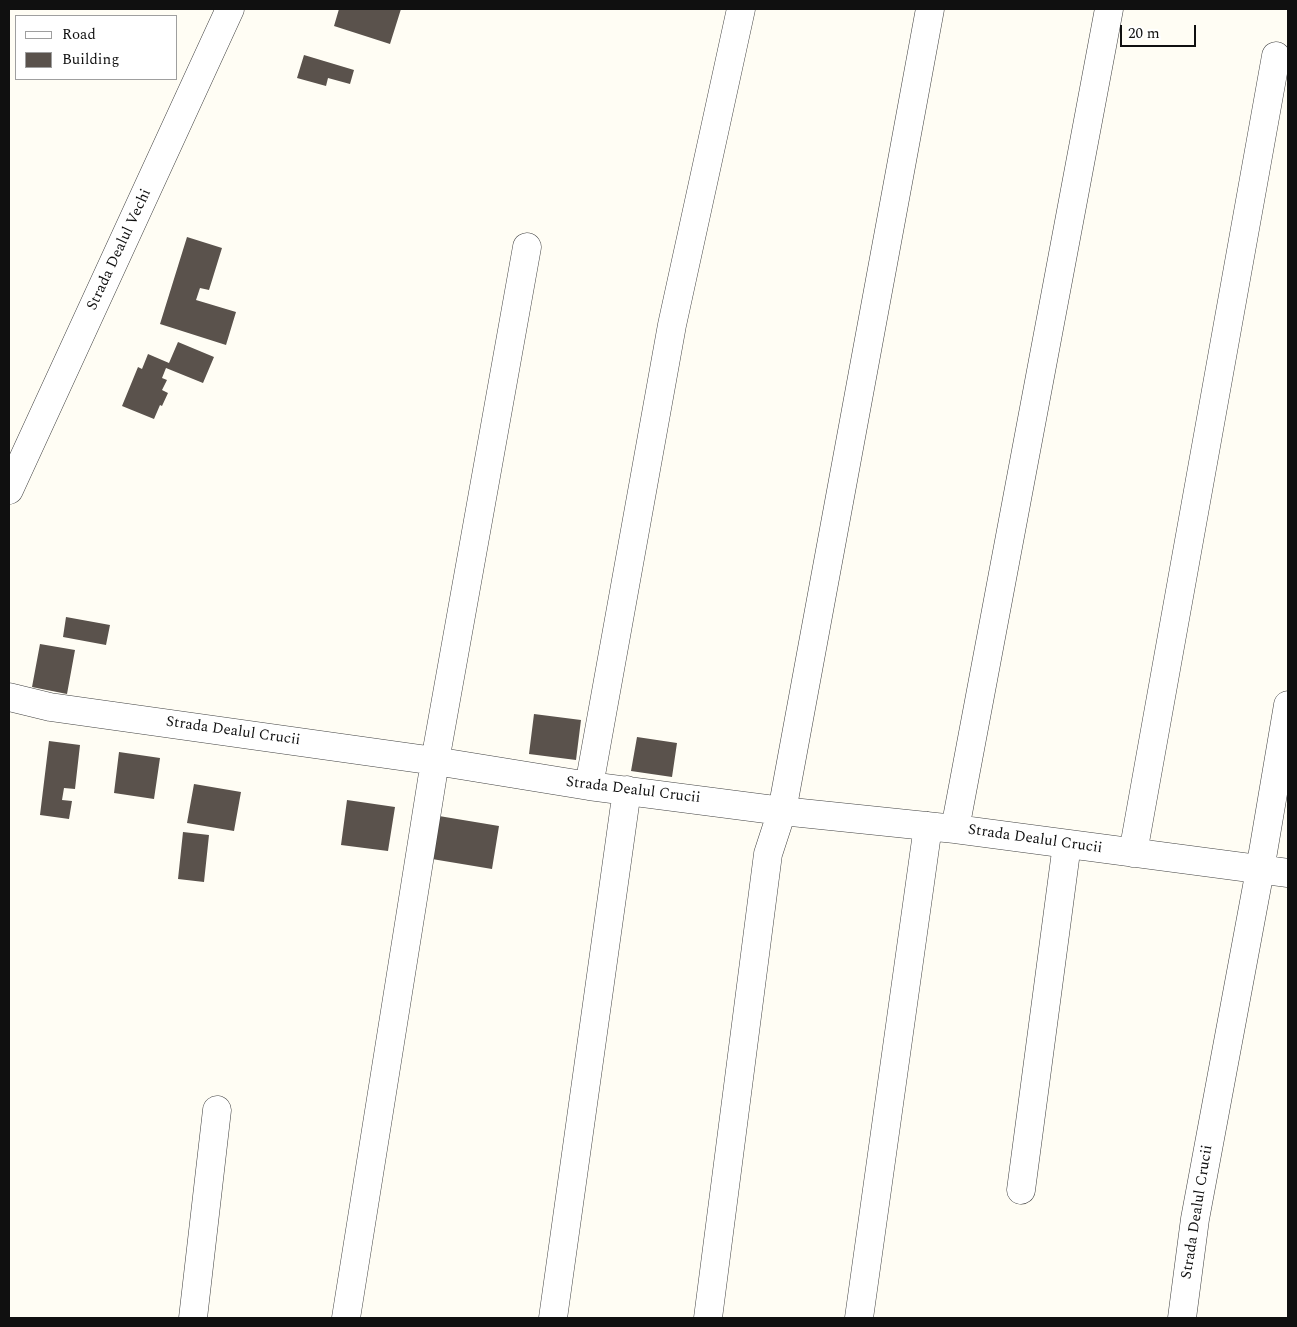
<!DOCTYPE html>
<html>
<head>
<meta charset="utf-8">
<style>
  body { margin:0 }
  #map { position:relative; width:1297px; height:1327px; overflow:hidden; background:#fffdf4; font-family:Spectral,serif }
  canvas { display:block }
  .frame { position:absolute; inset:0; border:10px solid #101010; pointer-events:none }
  .legend { position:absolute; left:15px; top:15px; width:162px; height:65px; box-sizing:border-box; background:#fff; border:1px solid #9f9f9f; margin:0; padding:6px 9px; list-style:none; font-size:15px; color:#101010 }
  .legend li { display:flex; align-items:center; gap:10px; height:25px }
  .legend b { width:25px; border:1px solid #9f9f9f }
  .scale { position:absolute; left:1120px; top:25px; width:76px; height:22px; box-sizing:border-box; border:2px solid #101010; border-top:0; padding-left:6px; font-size:15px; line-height:18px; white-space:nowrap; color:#101010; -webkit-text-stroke:4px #fff; paint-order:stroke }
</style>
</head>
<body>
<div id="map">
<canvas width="1297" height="1327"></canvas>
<div class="frame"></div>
<ul class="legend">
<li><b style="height:6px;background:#fff"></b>Road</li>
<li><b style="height:14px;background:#5a524c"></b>Building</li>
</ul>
<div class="scale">20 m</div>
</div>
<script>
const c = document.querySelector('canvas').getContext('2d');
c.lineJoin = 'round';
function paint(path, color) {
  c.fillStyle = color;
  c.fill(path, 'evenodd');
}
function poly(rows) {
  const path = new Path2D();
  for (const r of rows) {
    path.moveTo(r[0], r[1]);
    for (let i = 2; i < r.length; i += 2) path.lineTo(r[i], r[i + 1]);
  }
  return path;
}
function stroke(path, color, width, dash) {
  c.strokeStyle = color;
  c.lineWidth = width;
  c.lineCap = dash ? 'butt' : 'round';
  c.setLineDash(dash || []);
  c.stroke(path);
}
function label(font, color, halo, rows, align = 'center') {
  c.font = font + ' Spectral,serif';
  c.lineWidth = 5;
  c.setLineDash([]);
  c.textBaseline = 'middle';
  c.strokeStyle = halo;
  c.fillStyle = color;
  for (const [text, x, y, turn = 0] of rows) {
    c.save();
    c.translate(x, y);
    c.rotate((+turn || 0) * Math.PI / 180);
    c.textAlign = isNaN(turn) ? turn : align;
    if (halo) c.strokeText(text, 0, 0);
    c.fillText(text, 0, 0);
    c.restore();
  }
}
paint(poly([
  [339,9,401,9,390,44,334,26],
  [304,55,354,70,350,84,328,78,326,86,297,78],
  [187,237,222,248,209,290,200,288,196,300,236,312,226,345,160,324],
  [178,342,214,357,203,383,166,368,162,378,167,380,162,390,168,393,162,406,160,405,154,419,122,406,138,367,142,369,148,354,169,363],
  [66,617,110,625,106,645,63,637],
  [40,644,75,650,67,694,32,687],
  [534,714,581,720,576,760,529,754],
  [637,737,677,743,672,777,631,771],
  [49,741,80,745,75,789,64,788,62,800,72,801,69,819,40,815],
  [119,752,160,758,154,799,114,793],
  [194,784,241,792,234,831,187,823],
  [347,800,395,807,388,851,341,845],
  [439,816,499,826,492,869,432,859],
  [183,832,209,835,204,882,178,879]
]), '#5a524c');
const minor = poly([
  [9,490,230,9],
  [9,697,50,707,435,761,589,786,782,811,955,829,1288,873],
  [589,786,672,325,741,9],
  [955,829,1109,9],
  [1133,853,1276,56],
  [1021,1190,1067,844],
  [193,1318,217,1110],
  [346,1318,435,761,527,247],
  [553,1318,627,790],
  [708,1318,768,854,782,811,930,9],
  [859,1318,928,826],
  [1182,1318,1195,1219,1260,870,1288,705]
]);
stroke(minor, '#434343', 29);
stroke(minor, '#fff', 28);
label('15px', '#101010', '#fff', [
  ["Strada Dealul Vechi",120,250,-65],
  ["Strada Dealul Crucii",233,732,8],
  ["Strada Dealul Crucii",633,791,7],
  ["Strada Dealul Crucii",1035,840,8],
  ["Strada Dealul Crucii",1198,1212,-81]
]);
</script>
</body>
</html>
